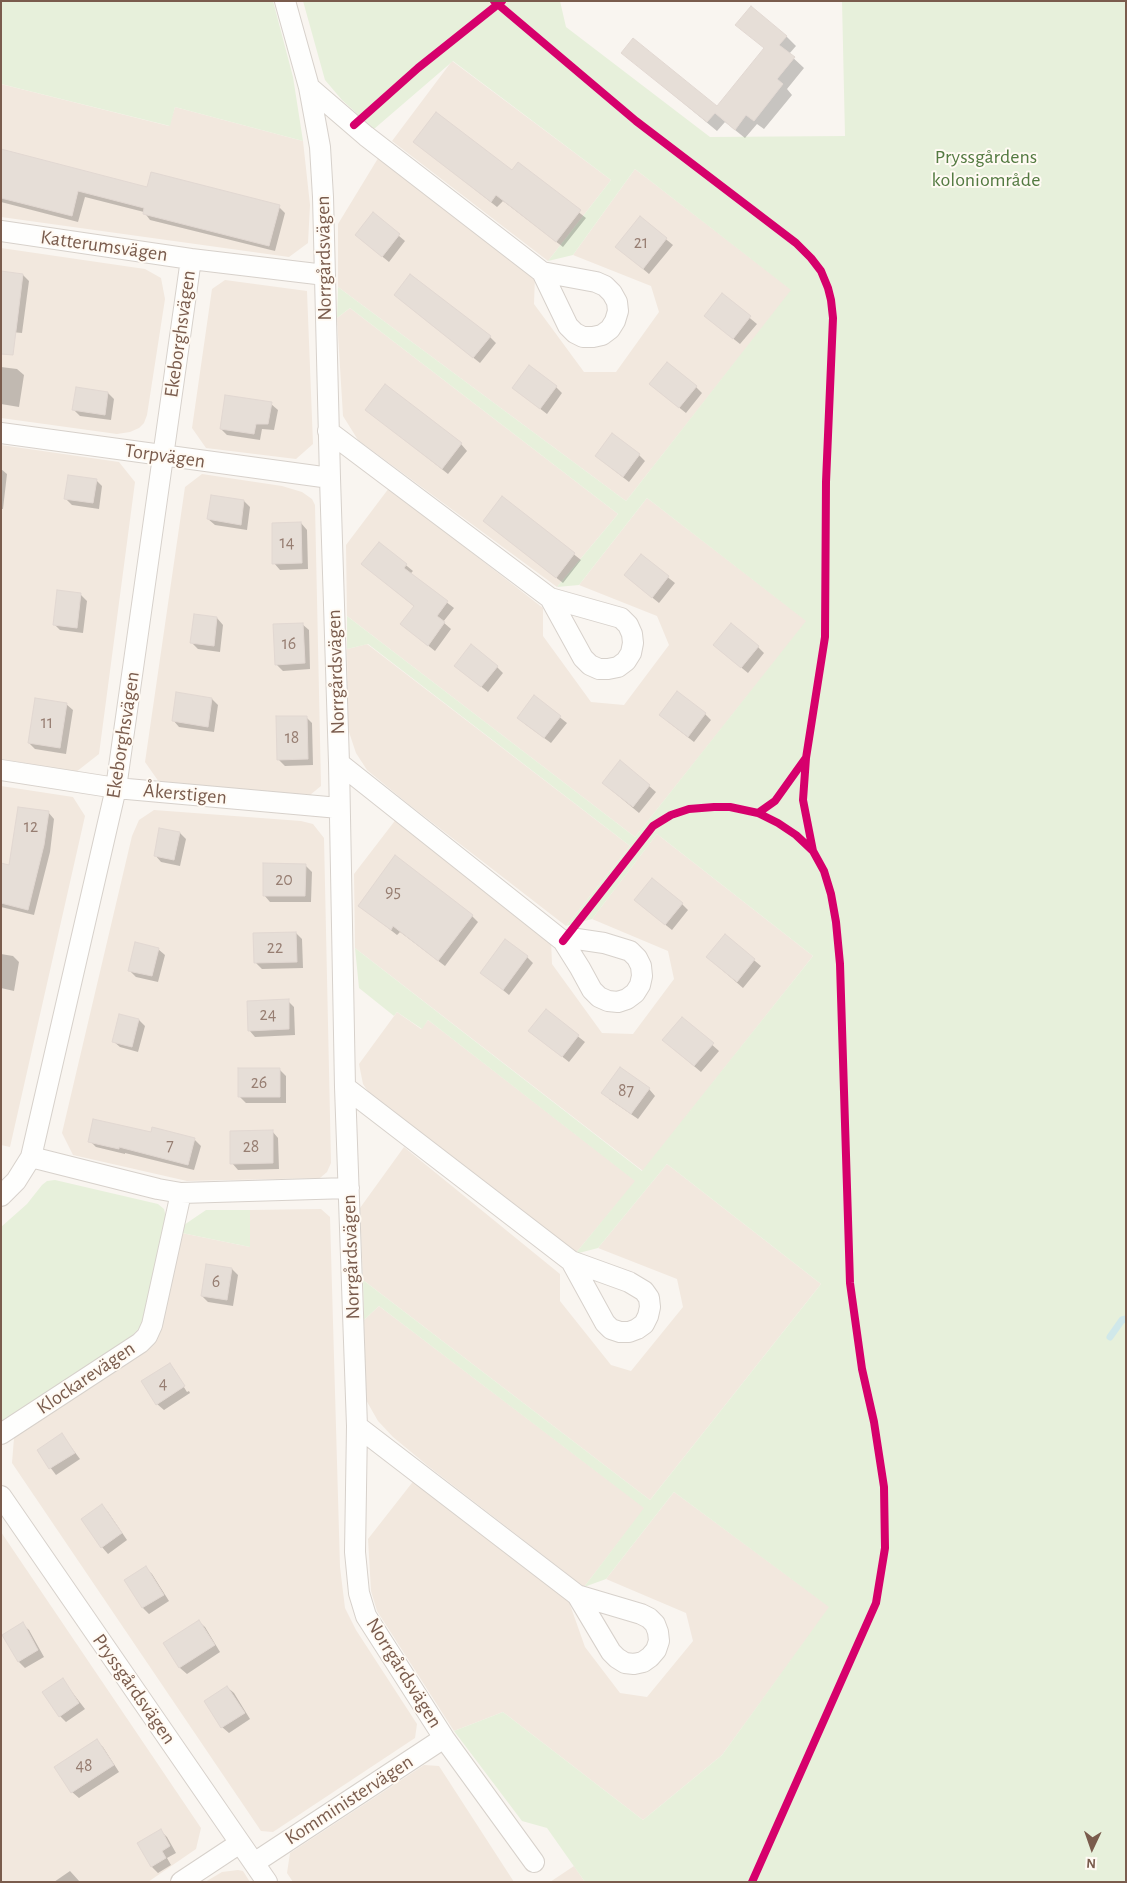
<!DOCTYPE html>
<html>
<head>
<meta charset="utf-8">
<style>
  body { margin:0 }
  #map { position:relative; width:1127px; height:1883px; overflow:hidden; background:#f9f5f0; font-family:"Alegreya Sans",sans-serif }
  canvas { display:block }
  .frame { position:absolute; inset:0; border:2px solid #7a5c4d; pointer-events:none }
  .north { position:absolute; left:1067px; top:1823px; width:50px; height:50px; -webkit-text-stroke:4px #fffaf3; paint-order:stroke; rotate:183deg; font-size:14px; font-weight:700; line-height:20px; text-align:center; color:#7a5c4d }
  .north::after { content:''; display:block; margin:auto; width:18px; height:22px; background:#7a5c4d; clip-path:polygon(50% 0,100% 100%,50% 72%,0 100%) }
</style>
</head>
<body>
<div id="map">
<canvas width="1127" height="1883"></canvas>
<div class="frame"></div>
<div class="north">N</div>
</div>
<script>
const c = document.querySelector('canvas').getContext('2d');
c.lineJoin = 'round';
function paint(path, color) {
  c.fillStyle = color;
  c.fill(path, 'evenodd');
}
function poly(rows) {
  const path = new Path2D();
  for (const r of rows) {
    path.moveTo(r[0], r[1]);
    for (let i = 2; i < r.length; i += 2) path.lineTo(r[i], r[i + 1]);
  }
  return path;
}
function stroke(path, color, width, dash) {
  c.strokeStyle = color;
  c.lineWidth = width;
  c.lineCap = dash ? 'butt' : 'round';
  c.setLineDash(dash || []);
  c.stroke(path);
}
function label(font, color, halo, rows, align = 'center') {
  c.font = font + ' "Alegreya Sans",sans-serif';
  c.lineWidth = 4;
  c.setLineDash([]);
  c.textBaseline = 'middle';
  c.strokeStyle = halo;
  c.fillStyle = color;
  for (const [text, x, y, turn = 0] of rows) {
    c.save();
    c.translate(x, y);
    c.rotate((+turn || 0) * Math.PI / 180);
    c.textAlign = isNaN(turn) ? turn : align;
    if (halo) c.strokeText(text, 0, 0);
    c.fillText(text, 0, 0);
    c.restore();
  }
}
paint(poly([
  [452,61,611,180,548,261,392,141],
  [1,84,169,126,175,107,303,141,310,205,308,243,289,257,1,217],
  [380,155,535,276,534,304,584,372,616,372,659,312,651,286,573,255,635,169,792,290,626,501,338,287,338,224],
  [1,248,145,269,161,278,165,299,147,415,144,423,139,428,130,432,117,434,1,418],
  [225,280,307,291,313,444,296,459,206,448,192,428,212,289],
  [350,308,618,514,557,587,358,440,343,416,337,318],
  [1,445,119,462,135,482,99,754,76,772,1,759],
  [202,474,282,486,302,492,312,499,315,505,321,786,310,795,159,782,145,762,185,487],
  [389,488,543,608,543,636,591,702,624,705,669,645,657,616,579,585,647,498,807,621,635,837,347,616,346,545],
  [367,644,630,846,566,926,407,803,367,770,356,753,348,729,347,649],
  [1,786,73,797,85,816,10,1147,1,1145],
  [154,810,301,821,313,824,324,838,331,1163,327,1172,320,1178,187,1181,73,1155,62,1133,132,836,139,820],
  [397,818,551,939,552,964,602,1033,633,1034,674,979,668,951,592,919,657,834,813,956,643,1171,355,948,354,874],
  [397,1012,421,1029,428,1020,636,1181,575,1254,373,1099,363,1084,359,1064],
  [404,1147,560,1274,560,1301,611,1365,631,1371,683,1307,677,1279,598,1248,667,1164,821,1284,650,1500,363,1280,360,1208],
  [321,1209,330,1217,340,1567,345,1608,356,1630,417,1724,415,1738,273,1832,261,1831,12,1463,14,1438,155,1341,182,1233,250,1247,250,1210],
  [379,1306,645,1508,584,1587,428,1466,393,1437,378,1421,366,1400,364,1320],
  [415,1479,568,1599,585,1647,620,1693,647,1697,693,1641,686,1613,606,1579,674,1492,830,1607,722,1755,643,1820,503,1712,454,1731,377,1611,371,1591,368,1539],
  [1,1532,201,1828,196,1849,148,1882,1,1882],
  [424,1765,439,1766,514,1882,293,1882,287,1873,290,1853],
  [574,1866,585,1882,550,1882],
  [238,1870,243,1871,250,1882,205,1882,222,1872]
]), '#f2e8de');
paint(poly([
  [1,1,273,1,293,77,303,141,175,107,170,126,1,84],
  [303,1,560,1,566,27,710,137,845,136,842,1,1126,1,1126,1882,585,1882,547,1828,522,1821,454,1731,503,1712,643,1820,722,1755,829,1607,674,1492,606,1579,584,1587,644,1508,379,1306,364,1320,363,1280,650,1500,821,1284,667,1164,598,1248,575,1254,635,1181,428,1020,422,1029,397,1012,394,1016,359,988,355,948,642,1171,813,956,657,834,592,919,566,926,630,846,368,644,347,649,347,616,635,837,806,621,647,498,579,585,557,587,618,514,350,308,337,318,338,287,626,501,791,290,635,169,573,255,548,261,611,180,453,61,374,129,342,100,325,80],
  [55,1180,158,1204,164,1209,167,1221,144,1322,139,1328,132,1336,5,1422,1,1421,1,1227,27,1204,42,1185,47,1181],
  [206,1210,250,1210,250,1247,182,1233,184,1225]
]), '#e7f0db');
paint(poly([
  [786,36,796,46,789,54,804,68,787,89,792,95,764,129,757,124,745,138,725,122,717,131,623,53,717,108,765,49],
  [415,142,512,172,518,164,586,218,563,247,503,201,497,207],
  [1,151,148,188,279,207,285,213,275,251,150,220,144,212,85,197,78,222,1,202],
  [373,214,405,241,389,262,363,241],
  [640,218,673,245,649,274,617,247],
  [23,275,29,281,22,333,1,331],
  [395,295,490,337,496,343,480,363],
  [722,295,757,324,740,344,705,316],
  [1,367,17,369,24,375,19,407,1,404],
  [556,387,562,393,547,414,513,388],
  [696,387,702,393,686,413,657,390],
  [108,393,114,399,111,420,80,416,74,410],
  [271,404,278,410,274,430,262,429,260,440,227,435,221,429],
  [367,410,461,444,467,451,448,474],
  [639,455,645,461,629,482,596,456],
  [1,469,7,474,3,509,1,509],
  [96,480,102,486,99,509,72,505,65,498],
  [503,498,581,560,563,583,484,521],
  [244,501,250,507,247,530,215,525,208,519],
  [301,523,307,530,308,569,280,570,274,563],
  [379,543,413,571,410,574,454,608,443,622,451,629,435,651,401,624,415,607,363,564],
  [641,556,675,583,659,603,632,581],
  [81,595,87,601,83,633,60,630,54,624],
  [195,616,217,618,223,625,220,652,198,649,192,643],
  [302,624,309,630,310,669,283,671,276,664],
  [758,647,764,653,748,673,721,651],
  [455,666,497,667,503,673,488,692],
  [177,694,212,699,218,705,214,732,179,727,173,720],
  [534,697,567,723,551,743,525,724],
  [66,704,73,710,66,754,35,749,29,743],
  [705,714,711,720,694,742,667,721],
  [306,717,312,723,313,765,285,766,278,759],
  [649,786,656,792,639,813,610,789],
  [48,812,54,819,50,852,34,915,1,907,1,874,10,867],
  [180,833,186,839,180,866,161,862,155,855],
  [305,865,312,872,311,902,270,902,264,895],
  [682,904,688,910,672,930,642,906],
  [360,906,472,916,478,922,445,966,400,932,397,935],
  [296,933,302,939,303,968,262,969,256,963],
  [725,936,761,966,743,988,707,957],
  [158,949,165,955,158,982,136,977,130,971],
  [1,954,13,956,19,962,14,991,1,988],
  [527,957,533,963,509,995,482,973],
  [288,1001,294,1007,295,1035,255,1037,249,1030],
  [546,1011,585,1042,569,1062,530,1031],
  [682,1018,719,1051,701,1072,670,1046],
  [139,1020,145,1026,138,1052,120,1047,113,1041],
  [280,1070,286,1076,286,1103,246,1103,239,1096],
  [649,1089,655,1096,638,1119,609,1099],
  [272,1131,278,1138,279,1169,238,1170,232,1163],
  [152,1134,194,1139,201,1146,194,1170,125,1153,125,1154,96,1147,90,1141],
  [232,1269,238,1275,233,1306,208,1302,202,1296],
  [170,1365,175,1370,173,1370,187,1392,189,1391,190,1393,164,1410,157,1404],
  [62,1435,80,1459,56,1475,38,1451],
  [102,1506,108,1512,127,1540,108,1554,102,1547],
  [146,1568,152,1574,169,1601,149,1614,143,1608,126,1580],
  [198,1621,205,1627,220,1652,187,1674,180,1668,164,1644],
  [22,1624,29,1630,44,1657,25,1668,19,1662],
  [62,1679,85,1709,66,1722,60,1716],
  [227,1687,234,1693,250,1719,229,1733,222,1727],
  [96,1740,103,1747,119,1772,79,1798,72,1792,56,1767],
  [161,1831,167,1837,176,1853,167,1858,171,1865,158,1873,152,1867],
  [70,1871,80,1882,54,1882]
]), '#0003');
stroke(poly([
  [1110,1337,1122,1320,1126,1319]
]), '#d0e8ea', 7);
const building = poly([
  [751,6,787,36,779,45,795,57,777,79,783,84,754,121,746,115,735,130,715,113,707,122,621,53,633,38,717,106,764,48,735,25,751,6],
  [436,112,512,170,518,162,581,210,556,242,496,195,491,202,413,142,436,112],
  [1,149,147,187,151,172,280,205,269,246,143,214,144,208,78,191,72,216,1,198,1,149],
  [373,212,400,234,382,257,355,235,373,212],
  [640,216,667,238,643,269,615,247,640,216],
  [1,271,23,274,13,355,1,354,1,271],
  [410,274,491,336,473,358,394,295,410,274],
  [722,293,751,316,733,339,704,316,722,293],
  [667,362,697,386,679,408,649,384,667,362],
  [529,365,557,386,540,409,512,388,529,365],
  [385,384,462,443,442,469,365,410,385,384],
  [76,387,108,392,105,415,72,410,76,387],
  [225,395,272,402,268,424,256,424,254,434,220,429,225,395],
  [612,433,640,454,623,477,595,456,612,433],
  [68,475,97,479,93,503,64,499,68,475],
  [211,495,244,500,241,525,207,519,211,495],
  [502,496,575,553,556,578,483,521,502,496],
  [301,522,302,563,272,564,272,523,301,522],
  [379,542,407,564,404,568,448,601,437,616,445,622,428,646,400,624,414,606,361,564,379,542],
  [641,554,669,576,652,598,624,575,641,554],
  [57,590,81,593,77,628,53,625,57,590],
  [194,614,217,617,214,646,190,643,194,614],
  [303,623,305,663,275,665,273,624,303,623],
  [731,623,759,646,741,668,713,645,731,623],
  [471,644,498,666,481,687,454,666,471,644],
  [677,691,706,713,688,737,659,715,677,691],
  [176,692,212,698,208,727,172,721,176,692],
  [534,695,561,716,544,738,517,718,534,695],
  [35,698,67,703,60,748,28,743,35,698],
  [276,716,307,716,308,759,277,760,276,716],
  [620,760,650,785,633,807,602,783,620,760],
  [18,807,49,811,44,845,28,910,1,903,1,863,9,865,18,807],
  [159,828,180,832,174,860,154,856,159,828],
  [395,855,473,915,438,961,393,926,391,930,358,906,395,855],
  [263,863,306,864,305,896,263,896,263,863],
  [652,878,683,903,665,925,634,900,652,878],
  [296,932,297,962,254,963,253,933,296,932],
  [725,934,755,959,737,982,706,957,725,934],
  [505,939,528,956,503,990,480,973,505,939],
  [135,942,159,948,152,976,128,971,135,942],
  [289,999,289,1029,248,1031,247,1001,289,999],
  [546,1009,579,1035,562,1057,528,1031,546,1009],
  [119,1014,139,1019,132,1047,112,1042,119,1014],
  [682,1017,714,1043,694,1066,662,1040,682,1017],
  [620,1067,650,1088,631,1114,601,1093,620,1067],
  [238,1068,280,1068,280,1097,238,1097,238,1068],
  [93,1119,151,1132,152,1127,195,1138,188,1165,119,1147,119,1149,88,1142,93,1119],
  [273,1130,273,1163,230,1164,230,1131,273,1130],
  [206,1264,232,1268,227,1300,201,1296,206,1264],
  [170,1363,185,1386,156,1405,141,1381,170,1363],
  [62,1433,75,1453,49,1469,37,1450,62,1433],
  [102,1504,122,1533,101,1548,81,1519,102,1504],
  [146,1566,164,1595,142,1608,124,1580,146,1566],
  [199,1620,215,1645,179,1668,163,1643,199,1620],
  [23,1622,38,1650,18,1662,2,1635,23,1622],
  [63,1678,79,1703,59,1717,42,1692,63,1678],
  [227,1686,245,1713,221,1728,204,1701,227,1686],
  [97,1739,114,1765,71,1793,54,1767,97,1739],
  [161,1829,170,1846,162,1851,166,1858,151,1867,137,1843,161,1829]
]);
paint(building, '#e6ded7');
stroke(building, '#e2d8d2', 1);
const street = poly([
  [285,1,309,87,320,147,323,197,330,478,339,763,345,1087,357,1426,355,1552,359,1593,366,1616,444,1738,534,1862],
  [309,87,366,136,542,272,568,326,575,333,583,337,593,337,602,335,610,329,615,321,618,311,617,302,612,293,605,286,596,282,542,272],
  [1,231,191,259,325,275],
  [328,431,550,598,583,658,590,665,599,669,608,669,618,667,626,661,631,653,633,643,632,634,628,625,621,618,550,598],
  [1,433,330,478],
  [339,763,563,941,580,968,592,990,599,997,608,1001,618,1002,627,999,635,993,640,985,642,976,641,966,637,958,630,951,604,943,577,939,563,941],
  [1,770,116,788,339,808],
  [345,1087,571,1261,605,1323,611,1329,620,1332,629,1332,637,1329,644,1324,648,1316,650,1307,649,1298,644,1291,629,1282,571,1261],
  [31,1157,158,1189,181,1193,349,1188],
  [1,1196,16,1181,31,1157,116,788,191,259],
  [357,1426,577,1595,611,1652,617,1658,625,1663,634,1664,643,1662,650,1657,656,1650,659,1641,658,1632,655,1624,649,1618,641,1614,577,1595],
  [1,1434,140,1343,147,1336,152,1325,181,1193],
  [1,1496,267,1882],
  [254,1863,444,1738],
  [181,1882,240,1843]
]);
stroke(street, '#d7d1cb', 22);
stroke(street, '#fefefd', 20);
stroke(poly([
  [494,1,636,121,796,243,811,258,821,271,828,288,831,300,833,318,826,482,825,637,806,758,803,800,813,851,824,871,831,894,836,922,840,964,850,1283,862,1369,874,1422,884,1487,885,1548,876,1603,752,1882],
  [354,125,418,68,502,1],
  [758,813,775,801,805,759],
  [563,941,653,826,671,815,689,809,714,807,730,807,758,813,778,823,796,835,813,851]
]), '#d6006c', 8);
label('18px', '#977e72', null, [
  ["21",641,243],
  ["14",287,543],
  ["16",289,644],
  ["11",47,723],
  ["18",292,738],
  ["12",31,827],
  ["20",284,880],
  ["95",393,892],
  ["22",275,948],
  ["24",268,1015],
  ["26",259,1083],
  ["87",626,1091],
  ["7",170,1146],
  ["28",251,1147],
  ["6",216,1282],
  ["4",163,1384],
  ["48",84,1766]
]);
label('20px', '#537a41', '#fffaf3', [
  ["Pryssgårdens",986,157],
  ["koloniområde",986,180]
]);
label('20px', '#7a5c4d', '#fffaf3', [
  ["Katterumsvägen",104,246,8],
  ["Norrgårdsvägen",324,258,-91],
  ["Ekeborghsvägen",180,334,-82],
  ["Torpvägen",165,456,8],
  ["Norrgårdsvägen",336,672,-92],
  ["Ekeborghsvägen",123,735,-81],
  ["Åkerstigen",185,794,5],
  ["Norrgårdsvägen",351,1257,-92],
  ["Klockarevägen",86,1378,-34],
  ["Norrgårdsvägen",404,1673,58],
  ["Pryssgårdsvägen",134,1689,55],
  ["Komministervägen",349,1800,-33]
]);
</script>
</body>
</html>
